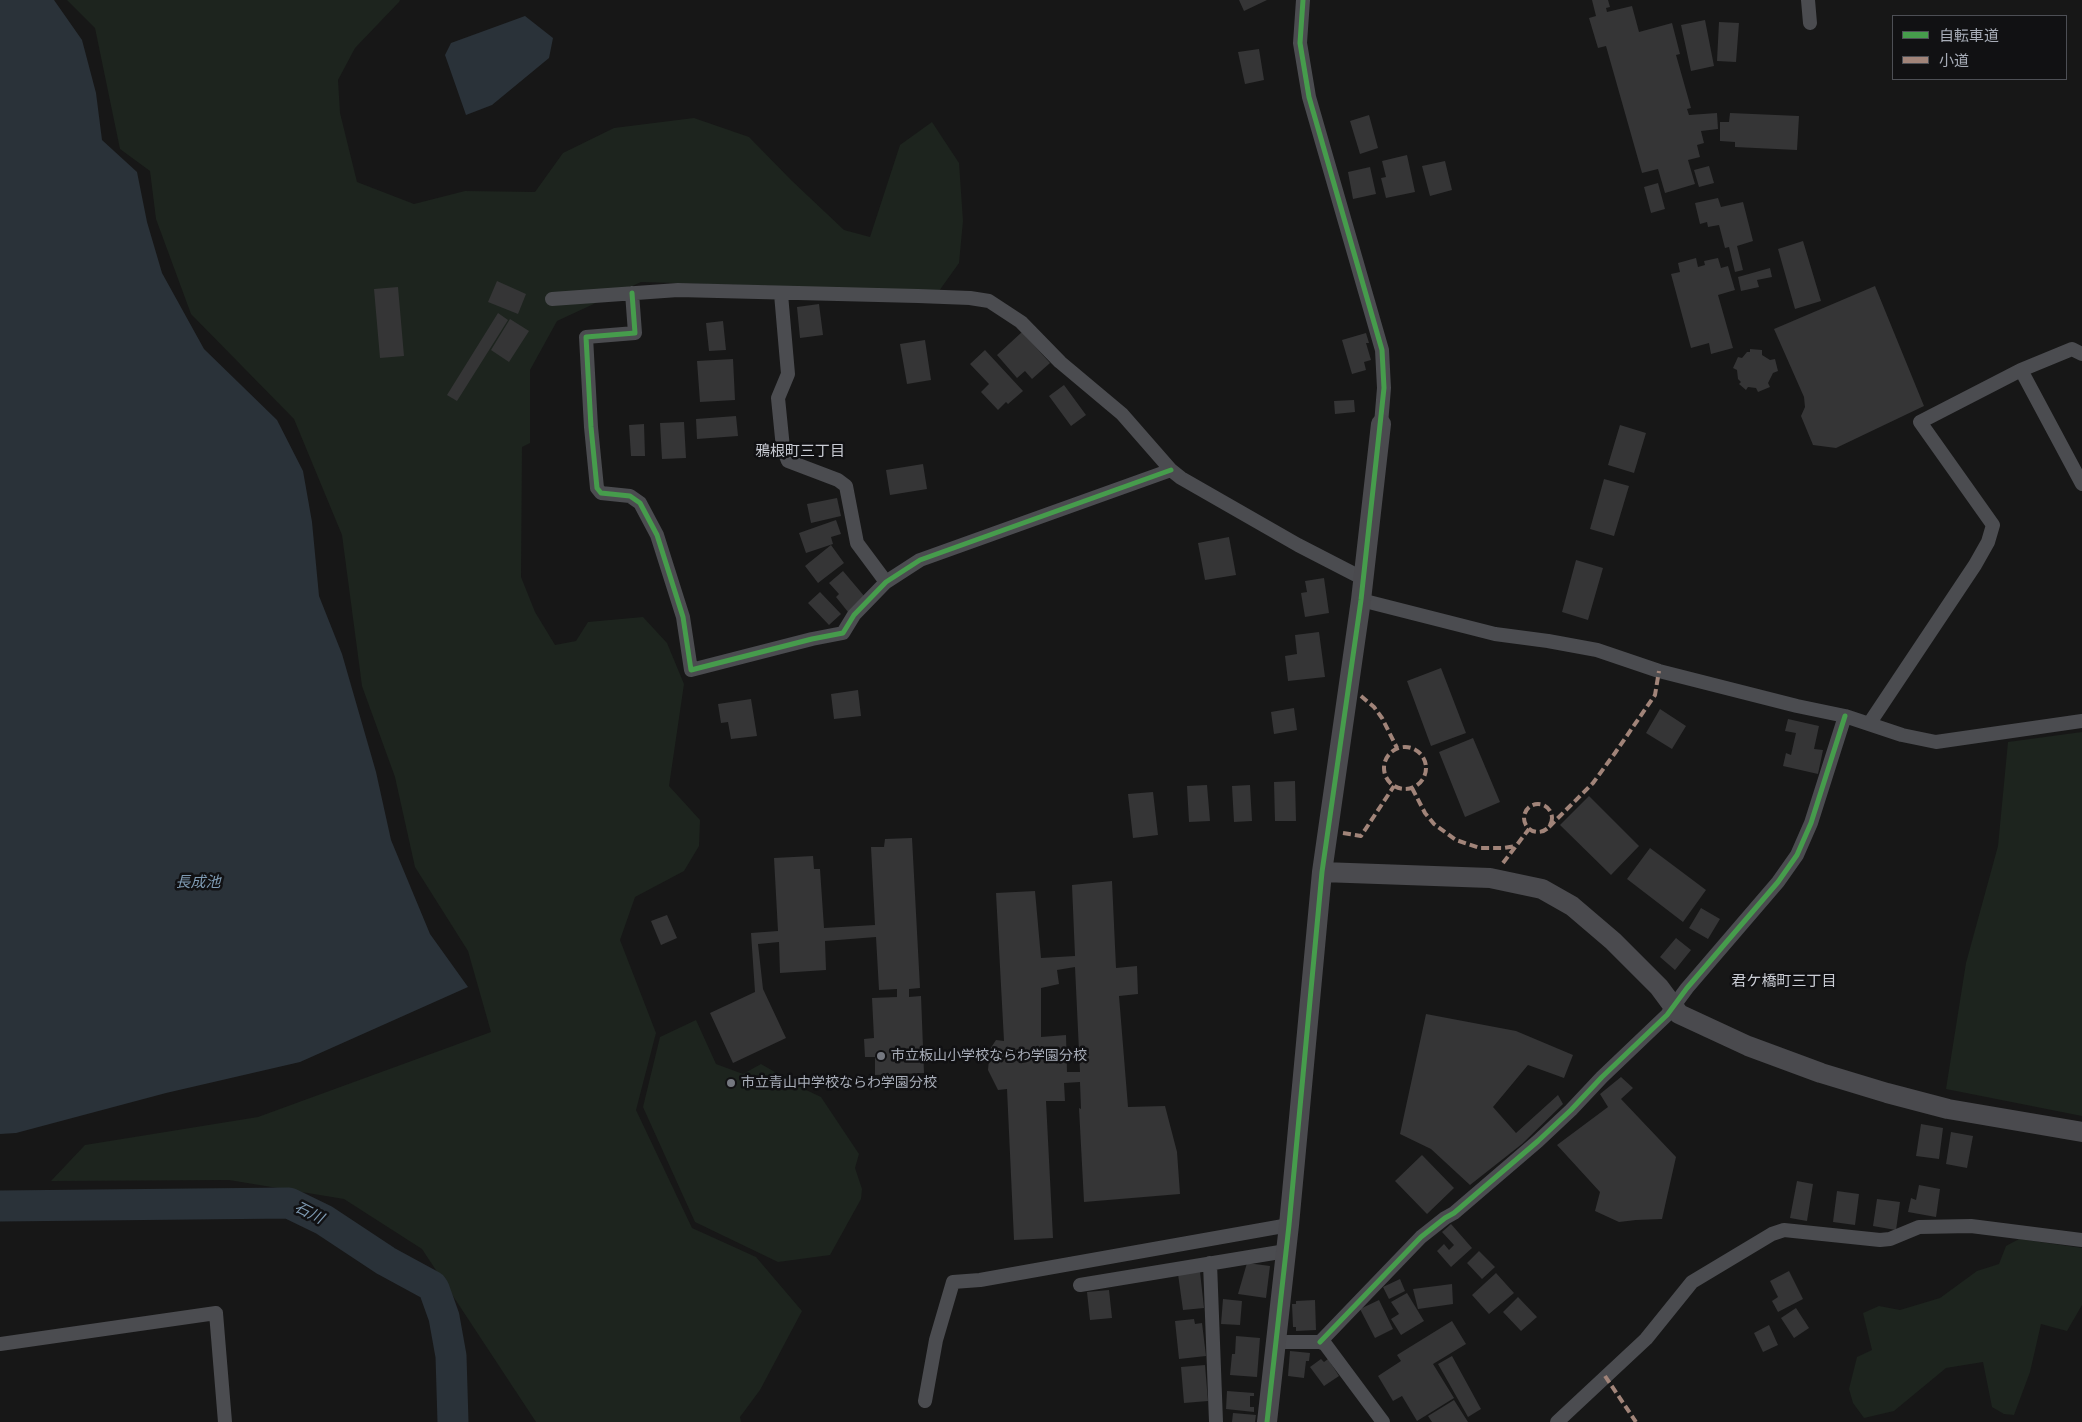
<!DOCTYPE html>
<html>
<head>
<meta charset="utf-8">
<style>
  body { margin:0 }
  #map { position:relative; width:2082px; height:1422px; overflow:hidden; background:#171717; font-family:Mulish,"Noto Sans JP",sans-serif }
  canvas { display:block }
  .legend { position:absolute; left:1892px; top:15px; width:175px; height:65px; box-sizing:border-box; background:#111113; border:1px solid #4d4f55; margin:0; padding:6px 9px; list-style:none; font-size:15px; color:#a8adb8 }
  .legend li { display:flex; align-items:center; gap:10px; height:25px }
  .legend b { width:25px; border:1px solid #4d4f55 }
</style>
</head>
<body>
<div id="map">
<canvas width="2082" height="1422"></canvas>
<ul class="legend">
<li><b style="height:6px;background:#469c4c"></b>自転車道</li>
<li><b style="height:6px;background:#a18479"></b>小道</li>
</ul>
</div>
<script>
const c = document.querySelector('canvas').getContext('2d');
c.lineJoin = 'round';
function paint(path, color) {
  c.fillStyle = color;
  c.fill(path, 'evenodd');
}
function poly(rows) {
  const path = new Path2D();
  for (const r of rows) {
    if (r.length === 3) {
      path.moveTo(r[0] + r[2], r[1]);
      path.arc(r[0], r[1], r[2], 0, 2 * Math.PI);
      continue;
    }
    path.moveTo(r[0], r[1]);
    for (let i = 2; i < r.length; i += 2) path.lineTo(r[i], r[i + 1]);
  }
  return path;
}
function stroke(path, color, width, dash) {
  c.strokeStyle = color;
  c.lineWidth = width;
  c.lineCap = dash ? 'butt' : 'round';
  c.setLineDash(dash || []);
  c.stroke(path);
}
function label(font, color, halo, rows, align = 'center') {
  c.font = font + ' Mulish,"Noto Sans JP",sans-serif';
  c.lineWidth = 5;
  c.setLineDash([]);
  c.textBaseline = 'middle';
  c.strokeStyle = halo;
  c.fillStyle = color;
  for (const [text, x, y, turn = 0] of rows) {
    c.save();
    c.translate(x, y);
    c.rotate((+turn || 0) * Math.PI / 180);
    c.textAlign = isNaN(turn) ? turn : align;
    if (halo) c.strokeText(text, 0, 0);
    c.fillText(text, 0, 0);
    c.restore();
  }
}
paint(poly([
  [67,0,400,0,399,2,355,48,338,80,340,113,357,182,414,204,465,191,535,192,563,153,614,128,694,118,749,137,791,180,844,230,870,237,900,145,932,122,959,163,963,221,959,263,939,291,641,282,557,321,530,370,530,443,522,447,521,577,535,612,555,645,576,641,588,622,643,617,667,643,684,684,669,786,700,820,699,846,684,871,635,897,620,940,656,1033,636,1110,692,1228,756,1257,802,1311,760,1390,740,1417,741,1422,536,1422,422,1249,344,1199,229,1180,51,1181,85,1145,258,1117,491,1032,468,951,415,867,395,777,362,686,342,535,294,419,191,314,156,219,150,171,120,149,95,28],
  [2082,732,2082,1116,1946,1089,1966,963,1998,846,2008,742],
  [696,1020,716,1064,743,1074,761,1064,804,1089,821,1097,859,1154,855,1168,862,1189,861,1199,830,1255,778,1262,695,1222,643,1107,660,1037],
  [2019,1239,2082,1248,2082,1305,2067,1331,2041,1324,2030,1372,2014,1415,2004,1414,1992,1407,1983,1362,1946,1368,1894,1411,1864,1418,1853,1403,1849,1389,1857,1357,1872,1350,1863,1313,1879,1306,1900,1310,1940,1298,1977,1271,1999,1264,2006,1246]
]), '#1d241e');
paint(poly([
  [0,0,54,0,82,40,96,93,102,140,137,172,147,222,162,273,204,349,277,420,303,471,312,522,319,596,342,654,376,772,391,840,430,934,468,987,300,1062,166,1093,16,1133,0,1134],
  [525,16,553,38,549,58,492,105,466,115,445,55,451,43]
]), '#2a3239');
stroke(poly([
  [0,1206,289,1203,324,1220,386,1261,432,1286,434,1289,444,1317,451,1356,453,1422]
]), '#2a3239', 31);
paint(poly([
  [1239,0,1267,0,1244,11],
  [1592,0,1608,0,1610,7,1606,8,1607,12,1632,6,1639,32,1672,23,1680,54,1676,55,1691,108,1687,109,1689,115,1717,113,1718,129,1701,131,1704,143,1697,145,1700,157,1688,160,1695,184,1665,193,1658,169,1642,173,1606,46,1598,48,1589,18,1596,16],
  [1705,20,1714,66,1691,71,1681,25],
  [1719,22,1739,23,1736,62,1717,61],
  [1259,49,1264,80,1245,84,1238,52],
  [1730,113,1799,116,1797,150,1735,147,1735,142,1720,141,1720,122,1729,122],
  [1369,115,1378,148,1360,154,1350,121],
  [1407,155,1415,192,1386,198,1381,178,1386,177,1382,161],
  [1445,161,1452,190,1430,196,1422,166],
  [1709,166,1714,183,1699,187,1694,170],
  [1370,167,1376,194,1353,199,1348,172],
  [1658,183,1665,209,1651,213,1644,187],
  [1718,198,1721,207,1743,202,1753,241,1737,246,1743,270,1735,272,1729,247,1725,248,1719,225,1708,227,1707,222,1700,224,1695,203],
  [1803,241,1821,301,1795,309,1778,249],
  [1696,258,1698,267,1705,265,1704,261,1718,258,1721,268,1728,266,1735,290,1718,295,1733,348,1711,354,1709,343,1691,348,1671,274,1680,272,1678,263],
  [1770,268,1772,277,1757,280,1759,287,1741,291,1738,277],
  [497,281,526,294,518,314,488,302],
  [1875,286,1924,406,1836,448,1813,445,1801,416,1805,407,1804,397,1774,329],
  [398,287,404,356,380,358,374,289],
  [819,304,823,335,800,338,797,307],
  [498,313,508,320,457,401,447,395],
  [510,319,529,331,509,362,491,350],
  [723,321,726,350,709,351,706,323],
  [1022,332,1050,363,1032,379,1025,371,1017,378,997,355],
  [1366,333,1369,343,1366,343,1371,360,1364,362,1366,370,1352,374,1342,340],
  [925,340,931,380,907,384,900,344],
  [1750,349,1762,350,1762,355,1770,360,1775,359,1778,371,1773,373,1768,383,1770,387,1758,392,1756,388,1748,387,1746,390,1739,384,1741,382,1738,379,1737,370,1733,368,1738,357,1742,358,1747,352,1750,352],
  [985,350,1023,391,1008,404,1006,402,998,410,981,392,989,384,970,364],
  [733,359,735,400,700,402,697,361],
  [1064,385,1086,415,1071,426,1049,396],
  [1354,400,1355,412,1335,414,1334,401],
  [736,416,738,436,697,439,696,419],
  [684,422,686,458,662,459,660,423],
  [644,424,645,456,631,456,629,425],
  [1620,425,1646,433,1634,473,1608,465],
  [923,464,927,489,890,495,886,470],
  [1604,479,1629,486,1614,536,1590,529],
  [837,498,841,516,811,523,807,504],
  [836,520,841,534,831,537,833,544,806,553,799,533],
  [1229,537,1236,575,1205,580,1198,543],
  [831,545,844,563,818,583,805,566],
  [1576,560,1603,568,1588,620,1562,612],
  [843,571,865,597,848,612,836,597,839,594,829,583],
  [1324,578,1329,613,1305,617,1301,593,1307,592,1305,581],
  [820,592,841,614,829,625,808,603],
  [1319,632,1325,677,1288,681,1285,656,1297,654,1295,635],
  [1441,668,1466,733,1431,746,1407,681],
  [858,690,861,716,834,719,831,694],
  [751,699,757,736,731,739,728,722,721,723,718,704],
  [1294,708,1297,730,1274,734,1271,712],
  [1660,709,1686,726,1672,749,1646,733],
  [1788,719,1819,726,1814,749,1823,750,1818,774,1783,766,1786,753,1791,755,1796,733,1785,731],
  [1473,738,1500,802,1465,817,1439,752],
  [1295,781,1296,821,1275,821,1274,782],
  [1207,785,1210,821,1189,822,1187,786],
  [1250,785,1252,821,1234,822,1232,786],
  [1153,792,1158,835,1133,838,1128,794],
  [1589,796,1639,846,1611,875,1560,825],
  [912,838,920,988,909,989,909,997,921,996,924,1073,875,1075,875,1057,865,1057,864,1039,874,1038,872,998,897,997,897,989,879,990,876,937,825,941,826,970,780,973,779,942,758,944,763,989,786,1038,733,1063,710,1013,755,992,751,933,778,931,774,858,813,856,814,869,820,869,824,928,875,925,871,847,884,847,885,839],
  [1650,848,1706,890,1683,922,1627,879],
  [1112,881,1116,968,1137,966,1138,994,1119,996,1128,1107,1165,1106,1177,1152,1180,1194,1084,1202,1079,1108,1081,1109,1080,1082,1064,1083,1065,1101,1046,1101,1053,1238,1014,1240,1007,1089,998,1090,988,1070,990,1049,996,1040,1004,1041,996,893,1035,891,1041,958,1075,956,1072,885],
  [1075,967,1080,1072,1067,1072,1066,1035,1041,1037,1041,988,1059,984,1057,970],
  [1701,908,1720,919,1708,939,1689,928],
  [667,915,677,938,661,945,651,921],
  [1676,938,1691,950,1675,970,1660,957],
  [1426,1014,1516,1031,1573,1055,1564,1078,1528,1065,1493,1107,1516,1133,1558,1095,1563,1104,1522,1144,1470,1185,1431,1149,1400,1134],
  [1621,1077,1633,1088,1621,1099,1676,1157,1662,1219,1636,1220,1619,1222,1595,1211,1600,1192,1557,1145,1608,1107,1600,1094],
  [1921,1124,1943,1128,1939,1159,1916,1156],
  [1951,1132,1973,1136,1967,1168,1946,1164],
  [1422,1155,1454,1188,1427,1214,1395,1181],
  [1797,1181,1813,1184,1807,1221,1790,1218],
  [1919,1185,1940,1189,1936,1217,1908,1212,1911,1198,1916,1200],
  [1837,1191,1859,1194,1855,1225,1833,1222],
  [1877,1199,1900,1202,1896,1230,1873,1226],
  [1451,1224,1472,1248,1451,1267,1437,1251,1444,1244,1449,1250,1454,1245,1442,1232],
  [1479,1251,1495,1267,1482,1279,1467,1263],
  [1247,1263,1270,1266,1266,1298,1238,1294],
  [1789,1271,1803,1299,1778,1312,1772,1301,1778,1297,1770,1281],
  [1200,1272,1204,1308,1183,1310,1178,1274],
  [1496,1273,1514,1293,1489,1314,1472,1295],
  [1400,1279,1405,1291,1389,1299,1383,1287],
  [1452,1284,1453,1304,1418,1309,1413,1289],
  [1109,1290,1112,1318,1090,1320,1087,1292],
  [1407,1293,1424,1321,1401,1335,1391,1319,1399,1314,1391,1302],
  [1518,1297,1537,1317,1521,1331,1503,1312],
  [1223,1299,1242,1301,1240,1325,1221,1324],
  [1315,1300,1316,1330,1296,1331,1296,1327,1293,1327,1292,1304,1296,1304,1296,1301],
  [1379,1300,1393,1329,1375,1338,1360,1309],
  [1796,1308,1809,1328,1794,1338,1781,1318],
  [1194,1319,1195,1324,1202,1323,1206,1356,1179,1359,1175,1321],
  [1452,1321,1466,1344,1433,1364,1454,1398,1417,1421,1402,1396,1393,1401,1378,1376,1401,1361,1397,1355],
  [1769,1325,1778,1345,1763,1352,1754,1333],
  [1236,1336,1260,1338,1257,1377,1230,1375,1232,1354,1235,1354],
  [1290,1351,1310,1353,1309,1361,1306,1361,1304,1378,1288,1376],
  [1452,1356,1481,1409,1468,1417,1438,1364],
  [1321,1359,1324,1362,1328,1359,1339,1376,1324,1386,1310,1367],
  [1205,1365,1208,1401,1184,1403,1181,1367],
  [1227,1391,1254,1393,1254,1396,1250,1396,1250,1407,1254,1407,1254,1412,1226,1409],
  [1454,1400,1468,1422,1432,1422,1428,1416],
  [1233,1413,1256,1415,1255,1422,1232,1422]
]), '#353536');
stroke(poly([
  [1303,0,1300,43,1309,97,1382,350,1384,388,1381,424],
  [1808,0,1810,23],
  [632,293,635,333,586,337,591,427,597,488,601,493,630,496,640,503,657,535,683,617,691,670,812,639,843,633,854,615,886,582,920,560,1171,470],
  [781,294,788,374,778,398,783,448,788,461,838,480,846,486,857,543,886,582],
  [552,299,678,290,918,296,970,298,989,301,1021,322,1060,362,1122,414,1171,470,1181,478,1298,545,1362,578],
  [2021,370,2082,484],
  [1361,600,1495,634,1548,641,1597,650,1659,671,1797,706,1845,716,1902,735,1936,742,2082,721],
  [1869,724,1975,565,1988,542,1993,525,1920,422,2021,370,2072,349,2082,354],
  [1210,1263,1216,1422],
  [1080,1285,1286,1251],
  [1276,1342,1320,1342,1325,1344,1383,1422],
  [1320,1342,1421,1237,1445,1218,1454,1213,1538,1141,1571,1110,1602,1077,1667,1015,1687,988,1778,882,1797,855,1811,823,1845,716],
  [0,1344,216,1313,225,1422],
  [925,1401,936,1340,953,1282,980,1280,1289,1225],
  [1557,1422,1646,1339,1692,1282,1772,1234,1784,1230,1880,1240,1890,1239,1919,1227,1971,1226,2082,1240]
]), '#4b4c50', 14);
stroke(poly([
  [1322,872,1490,878,1542,889,1572,906,1613,941,1659,987,1679,1014,1748,1046,1821,1073,1887,1093,1948,1109,2082,1132],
  [1267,1422,1289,1225,1322,872,1361,600,1381,424]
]), '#4a4a4e', 20);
stroke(poly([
  [1361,696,1374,707,1382,718,1397,748],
  [1405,768,21],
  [1412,788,1425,813,1434,824,1456,840,1480,848,1504,848,1516,846],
  [1538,818,14],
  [1549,827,1593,783,1615,753,1655,695,1659,671],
  [1343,833,1361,836,1394,786],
  [1503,863,1529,829],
  [1605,1376,1636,1422]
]), '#a18479', 4, [8, 4]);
stroke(poly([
  [632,293,635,333,586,337,591,427,597,488,601,493,630,496,640,503,657,535,683,617,691,670,812,639,843,633,854,615,886,582,920,560,1171,470],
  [1320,1342,1421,1237,1445,1218,1454,1213,1538,1141,1571,1110,1602,1077,1667,1015,1687,988,1778,882,1797,855,1811,823,1845,716],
  [1267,1422,1289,1225,1322,872,1361,600,1384,388,1382,350,1309,97,1300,43,1303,0]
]), '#469c4c', 5);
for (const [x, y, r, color] of [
  [881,1056,5,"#757880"],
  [731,1083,5,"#757880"]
]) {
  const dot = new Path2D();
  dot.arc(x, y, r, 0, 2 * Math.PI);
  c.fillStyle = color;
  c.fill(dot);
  stroke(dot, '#111113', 2);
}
label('14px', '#a8adb8', '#111113', [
  ["市立板山小学校ならわ学園分校",891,1056],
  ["市立青山中学校ならわ学園分校",741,1083]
], 'left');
label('15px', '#c9ccd4', '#111113', [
  ["鴉根町三丁目",800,451],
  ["君ケ橋町三丁目",1784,981]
]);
label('italic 15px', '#7f9bb3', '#111113', [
  ["長成池",198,882],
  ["石川",309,1213,27]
]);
</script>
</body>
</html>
